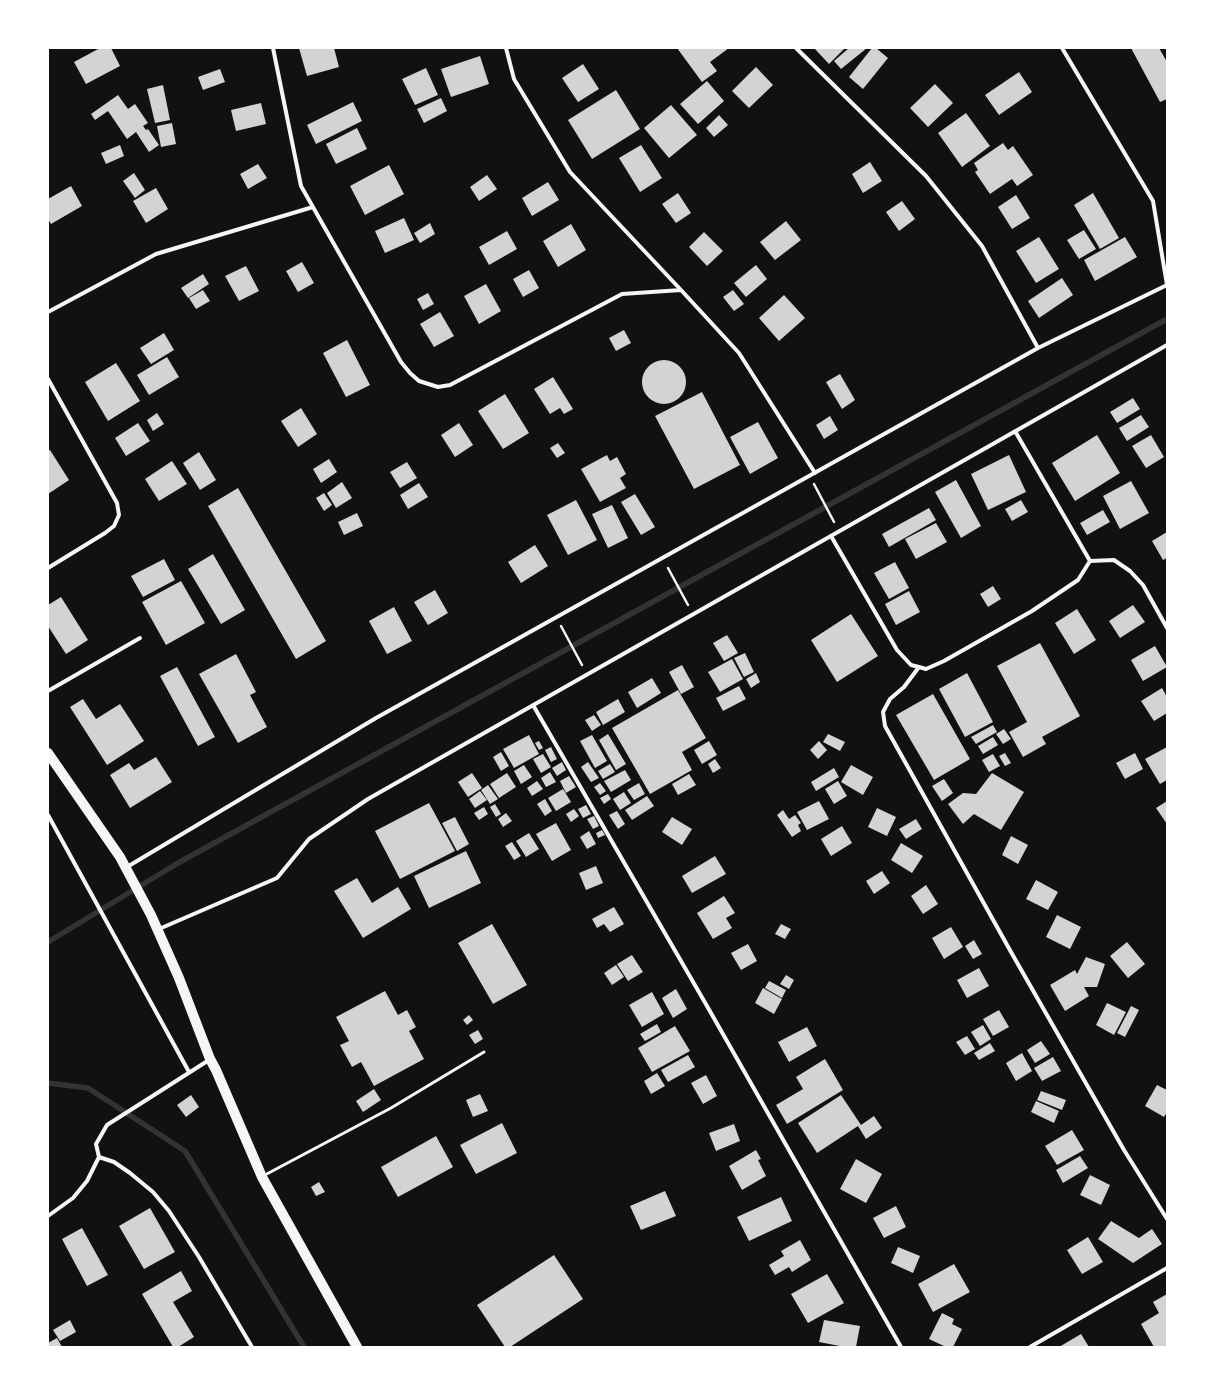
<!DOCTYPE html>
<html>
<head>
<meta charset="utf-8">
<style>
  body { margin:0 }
  #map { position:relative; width:1215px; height:1395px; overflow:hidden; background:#111; font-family:Helvetica,sans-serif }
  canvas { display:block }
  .frame { position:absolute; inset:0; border:49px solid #fff; pointer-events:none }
</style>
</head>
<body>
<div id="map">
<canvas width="1215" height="1395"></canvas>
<div class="frame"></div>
</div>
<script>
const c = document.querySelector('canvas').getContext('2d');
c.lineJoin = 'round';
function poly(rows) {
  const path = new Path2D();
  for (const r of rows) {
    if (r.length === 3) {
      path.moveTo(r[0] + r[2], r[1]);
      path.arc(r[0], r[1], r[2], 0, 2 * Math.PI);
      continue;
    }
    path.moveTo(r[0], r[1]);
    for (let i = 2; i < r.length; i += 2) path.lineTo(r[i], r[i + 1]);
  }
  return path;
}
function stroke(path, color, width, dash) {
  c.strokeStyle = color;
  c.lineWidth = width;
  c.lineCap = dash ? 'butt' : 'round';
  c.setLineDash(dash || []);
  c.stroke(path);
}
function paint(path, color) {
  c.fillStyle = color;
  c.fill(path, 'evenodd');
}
stroke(poly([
  [48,942,178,863,1167,319],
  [48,1083,88,1088,185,1151,304,1347]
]), '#333', 5.5);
paint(poly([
  [100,48,111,48,120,66,86,84,74,62],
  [299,48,334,48,339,67,307,76],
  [677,48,729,48,710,62,717,71,702,82],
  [814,48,845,48,829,64],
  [849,48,867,48,841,69,834,61],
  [872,48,876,48,888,58,863,89,849,77],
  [1131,48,1159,48,1167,62,1167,99,1160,102],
  [480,56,489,84,451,97,441,69],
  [583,64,599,89,578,102,562,78],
  [756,67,773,85,749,108,732,91],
  [426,68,438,95,415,105,402,79],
  [220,69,225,82,203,90,198,77],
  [1019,72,1032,92,999,115,985,95],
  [707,81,724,101,698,124,680,104],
  [935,84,953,103,928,127,910,108],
  [163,85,170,120,155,123,147,89],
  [616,90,640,129,592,159,568,120],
  [118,95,128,109,135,104,148,123,143,126,146,130,148,129,159,145,149,152,136,132,127,139,108,111,95,120,91,114],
  [441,98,447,111,424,123,417,109],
  [353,102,362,121,316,144,307,125],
  [261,103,266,124,236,131,231,110],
  [671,105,697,135,669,158,644,128],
  [966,113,990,146,962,167,938,133],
  [719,115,728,125,714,137,706,128],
  [172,123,176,144,161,147,157,126],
  [357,128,367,149,336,164,326,144],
  [1003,143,1008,150,1013,146,1033,175,1017,186,1012,179,990,194,975,172,978,170,974,163],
  [120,145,124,156,106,164,101,153],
  [641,145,662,178,640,192,619,158],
  [870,162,882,181,863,193,852,174],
  [258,164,267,178,248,189,240,174],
  [389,165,404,194,365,215,350,186],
  [134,173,145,190,135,198,123,181],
  [487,175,497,189,479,201,470,187],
  [548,182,559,200,532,216,522,198],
  [71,186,82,206,51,224,48,219,48,199],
  [156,188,168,209,146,223,133,201],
  [678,193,691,213,676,223,662,204],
  [1093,193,1119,238,1100,249,1074,205],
  [1016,195,1030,218,1012,229,998,207],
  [902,201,915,219,899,231,886,212],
  [404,218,414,240,385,253,375,231],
  [786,221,801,240,775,260,760,242],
  [430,223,435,234,420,243,414,233],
  [571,224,586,250,558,267,543,241],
  [1084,230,1096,249,1079,259,1067,240],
  [507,231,517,249,489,265,479,247],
  [704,232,723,251,707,266,689,247],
  [1039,237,1059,269,1036,283,1016,251],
  [1125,237,1137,257,1095,281,1084,260],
  [302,262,314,283,298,292,286,271],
  [756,265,767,279,746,297,734,283],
  [246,266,259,291,239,301,225,276],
  [529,270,539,288,523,297,513,279],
  [203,274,209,284,188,298,181,288],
  [1062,278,1073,295,1039,318,1028,301],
  [486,284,501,311,479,324,464,296],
  [203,290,210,301,196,309,189,298],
  [733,290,744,304,734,311,723,297],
  [428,293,434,304,423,310,417,299],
  [784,295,805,318,779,341,759,318],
  [440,312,454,336,434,347,420,324],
  [624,330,631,343,616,351,609,338],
  [164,333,174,350,151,364,140,348],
  [347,340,370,385,346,397,323,353],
  [167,357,179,377,149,395,137,375],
  [664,382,22],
  [116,363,140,401,108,421,85,382],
  [840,374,855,400,842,409,826,382],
  [553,377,573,409,564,414,560,408,550,414,534,389],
  [702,392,740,465,694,489,655,416],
  [505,394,529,433,503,449,478,411],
  [1133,398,1140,409,1117,423,1110,412],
  [301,408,317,434,298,447,281,421],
  [157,413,164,424,153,431,147,420],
  [1141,415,1149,427,1127,441,1119,428],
  [830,416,838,430,824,439,816,425],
  [758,422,778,458,750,474,730,437],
  [138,423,150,441,126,456,115,438],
  [459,423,473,445,455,457,441,435],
  [1097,435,1120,473,1075,501,1052,463],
  [1151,435,1164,457,1146,468,1132,446],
  [558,443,565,453,557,458,550,448],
  [50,450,69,480,48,494,48,451],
  [199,452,216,480,200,490,183,463],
  [607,455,610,461,617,457,626,474,620,478,626,488,600,502,581,469],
  [1009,455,1026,492,988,510,971,474],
  [329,459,337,472,321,483,313,469],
  [172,461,187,484,159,501,145,479],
  [407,462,417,478,400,488,390,472],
  [956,480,981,526,961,538,935,492],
  [1131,481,1149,513,1120,529,1103,496],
  [342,482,352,498,336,508,327,493],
  [419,483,428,497,408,509,400,495],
  [238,488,326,641,296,659,208,506],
  [324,493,332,505,324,511,316,498],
  [635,494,655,527,641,535,621,502],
  [576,500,597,540,568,555,547,515],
  [1021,500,1028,512,1012,521,1005,509],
  [612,505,628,538,608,548,592,514],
  [929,508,936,520,889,547,882,534],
  [1103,510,1110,522,1087,535,1080,523],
  [357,513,363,526,344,535,338,522],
  [936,523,947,542,916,559,905,539],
  [1167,532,1167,558,1163,560,1152,541],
  [535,545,548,566,521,583,508,562],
  [213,554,245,610,221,624,188,569],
  [164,559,175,580,143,597,131,576],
  [895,562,909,588,889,599,874,573],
  [181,581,205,623,166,645,142,602],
  [993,586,1001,599,988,607,980,594],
  [435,590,448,613,428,625,414,602],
  [909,591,920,612,896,625,885,604],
  [61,597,88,640,66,654,48,626,48,605],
  [1133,605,1145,622,1120,638,1109,621],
  [394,607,412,641,387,654,369,621],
  [1077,609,1096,640,1074,654,1055,623],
  [851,614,878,656,837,682,811,640],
  [727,635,738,653,724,661,713,643],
  [1040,643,1080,716,1042,737,1046,744,1023,757,1009,732,1027,722,997,666],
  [1155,646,1167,667,1143,681,1131,660],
  [745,653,754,672,744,677,734,658],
  [236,654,256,692,250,695,267,727,238,743,199,674],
  [732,659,743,679,720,692,708,672],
  [682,665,694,687,681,694,669,672],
  [177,667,215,737,198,746,160,676],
  [756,673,760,682,751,688,746,679],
  [967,673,993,722,965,737,939,689],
  [652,678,661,693,637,708,628,692],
  [739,686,746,699,723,711,716,698],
  [1162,688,1167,697,1167,713,1154,721,1141,701],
  [678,690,706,738,682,752,692,770,650,794,612,728],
  [933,694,970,759,934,780,896,715],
  [83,699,96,719,120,704,144,741,107,765,70,707],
  [618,699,625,712,603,725,596,712],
  [594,715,601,725,592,731,585,720],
  [993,725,997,732,976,744,971,737],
  [1004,729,1011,739,1003,744,996,734],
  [608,734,626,764,616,770,599,740],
  [828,734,845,742,840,751,823,742],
  [529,735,539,754,514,768,503,749],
  [592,735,607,761,595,768,580,741],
  [993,737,998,745,983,754,978,746],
  [539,741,543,748,539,750,535,743],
  [709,741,717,755,702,764,694,750],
  [819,741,827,750,818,759,810,750],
  [551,747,557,759,551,762,545,750],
  [1167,747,1167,780,1160,784,1145,759],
  [501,752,509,766,501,771,493,757],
  [1005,753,1011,763,1005,766,999,756],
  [1135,753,1143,769,1125,779,1116,763],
  [543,754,551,767,541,773,533,759],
  [993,754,1000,766,989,772,982,760],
  [156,757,172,782,130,808,110,775,129,763,134,770],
  [715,759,721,768,713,773,708,764],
  [562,762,566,770,557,776,552,768],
  [588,762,599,778,591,782,581,767],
  [610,764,615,772,603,779,598,771],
  [524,765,532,777,521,784,514,771],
  [851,765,873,777,863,795,841,782],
  [834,768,839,777,816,791,811,782],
  [625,770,631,780,611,792,604,781],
  [550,772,556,782,546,787,541,778],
  [472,773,482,788,468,797,458,782],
  [507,773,516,787,499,798,490,784],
  [992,773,1024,792,1001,830,974,814,963,824,948,804,963,793,976,794],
  [689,774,696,785,678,795,672,784],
  [569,776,576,787,566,793,560,781],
  [944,779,953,793,942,801,932,786],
  [537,781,543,789,532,796,527,788],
  [838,781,847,796,834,804,825,789],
  [600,783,606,791,600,795,594,787],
  [639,783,645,794,634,800,627,790],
  [488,785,498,799,490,804,481,790],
  [563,789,571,802,556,811,548,798],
  [480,791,487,800,475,808,469,799],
  [624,792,631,803,620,810,613,799],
  [608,794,611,799,604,804,600,798],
  [647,796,654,806,632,820,625,810],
  [545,799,552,811,545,816,537,804],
  [819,801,829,819,807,830,797,812],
  [1167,801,1167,824,1156,808],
  [429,803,455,851,400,879,375,831],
  [495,804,501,814,496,817,490,807],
  [586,805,591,814,583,818,578,809],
  [484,807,488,814,479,820,474,813],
  [877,808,896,817,887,836,868,827],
  [574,809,579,816,571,822,566,814],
  [783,810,789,819,795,815,801,823,798,825,801,831,792,837,777,815],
  [617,811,625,824,618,829,609,815],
  [506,813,512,821,503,827,498,819],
  [594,816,599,826,593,829,587,819],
  [455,817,469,844,457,851,442,823],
  [672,817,692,829,682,845,662,832],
  [916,819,922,829,906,839,899,829],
  [556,823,571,850,552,861,536,834],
  [842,826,852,843,831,856,821,839],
  [602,830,605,835,598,838,596,833],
  [589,831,596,844,587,849,580,837],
  [529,833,539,849,526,857,516,841],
  [1011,836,1028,845,1018,864,1002,855],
  [512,842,521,856,514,860,505,846],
  [901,843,923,856,912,873,891,860],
  [466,851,481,883,429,908,414,876],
  [715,856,726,874,692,893,682,876],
  [596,866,603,883,586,890,579,873],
  [882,871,890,883,874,894,866,881],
  [357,878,372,903,398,887,411,909,363,938,334,891],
  [1036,880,1058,892,1048,910,1026,899],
  [926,885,938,904,923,914,911,896],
  [724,896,735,913,726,918,732,928,713,939,697,913],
  [614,907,624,924,610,932,604,924,597,928,592,919],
  [1057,915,1081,927,1070,949,1046,937],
  [492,924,527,985,493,1004,458,943],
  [781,924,791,929,785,939,775,934],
  [951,927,963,947,944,959,932,938],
  [974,940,982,954,973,959,965,946],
  [1127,942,1145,964,1128,978,1110,956],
  [748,944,757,961,741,970,731,953],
  [632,955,643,972,628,981,617,964],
  [1086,957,1105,964,1097,987,1084,987,1089,996,1065,1011,1050,985,1075,970,1077,974],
  [616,965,624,977,612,985,604,973],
  [979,968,989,986,967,998,957,980],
  [786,975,794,980,789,989,780,984],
  [769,981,786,990,782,998,765,988],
  [763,988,782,999,774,1014,755,1003],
  [676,989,687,1009,673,1018,662,998],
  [385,991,398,1015,407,1010,416,1027,409,1031,424,1059,374,1086,361,1062,352,1067,340,1045,349,1041,336,1017],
  [652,992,664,1014,642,1027,629,1005],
  [1107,1003,1126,1012,1114,1035,1096,1025],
  [1131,1006,1139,1010,1125,1037,1117,1033],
  [999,1010,1009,1027,993,1036,983,1019],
  [469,1015,473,1020,467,1025,463,1020],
  [657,1024,661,1032,645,1041,640,1034],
  [983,1025,991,1039,980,1046,971,1032],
  [675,1026,690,1051,652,1072,638,1048],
  [807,1027,817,1046,789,1062,778,1042],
  [478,1030,483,1039,475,1044,469,1035],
  [967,1036,975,1049,965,1055,956,1042],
  [1041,1041,1050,1054,1035,1063,1027,1050],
  [990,1043,995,1051,979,1060,974,1053],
  [1022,1053,1032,1071,1016,1081,1006,1063],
  [688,1055,695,1067,668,1082,661,1070],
  [1053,1057,1061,1071,1042,1081,1034,1068],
  [825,1059,843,1090,787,1124,776,1105,803,1089,796,1077],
  [657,1073,665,1086,651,1094,644,1081],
  [706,1075,717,1096,703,1104,691,1083],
  [1157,1085,1167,1090,1167,1112,1164,1117,1145,1106],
  [374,1089,381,1100,363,1112,356,1101],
  [1041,1091,1066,1100,1062,1110,1037,1100],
  [480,1094,488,1111,473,1117,466,1100],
  [191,1095,199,1107,186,1117,177,1105],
  [841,1095,861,1125,874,1116,882,1128,866,1139,858,1126,817,1153,798,1123],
  [1036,1101,1059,1111,1054,1123,1031,1112],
  [502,1123,517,1153,476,1174,460,1145],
  [734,1124,740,1141,716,1151,709,1133],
  [1072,1130,1084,1150,1057,1165,1045,1146],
  [436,1136,453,1167,398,1197,381,1167],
  [756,1150,761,1159,758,1160,766,1176,742,1190,729,1166],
  [1080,1156,1088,1168,1063,1183,1056,1170],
  [856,1159,882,1174,866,1203,840,1189],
  [1090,1175,1110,1185,1101,1205,1080,1195],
  [319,1182,325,1192,316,1196,311,1187],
  [665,1191,676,1216,641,1230,630,1206],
  [781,1197,792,1221,749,1241,737,1217],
  [896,1206,906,1227,884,1238,873,1218],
  [150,1208,175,1252,144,1269,119,1226],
  [1111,1221,1139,1238,1152,1229,1162,1244,1133,1263,1098,1239],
  [82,1228,108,1275,87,1286,62,1239],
  [1088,1237,1103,1262,1082,1274,1067,1250],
  [800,1240,811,1260,792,1272,789,1267,775,1275,769,1265,784,1256,781,1251],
  [898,1247,920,1256,913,1273,891,1263],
  [554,1255,583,1299,510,1347,505,1347,477,1305],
  [954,1264,970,1292,933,1312,918,1284],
  [181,1271,192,1291,173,1302,194,1337,178,1347,173,1347,142,1294],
  [827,1274,844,1303,808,1323,791,1294],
  [1167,1294,1167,1347,1154,1347,1141,1324,1159,1313,1153,1302],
  [942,1313,954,1319,952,1324,962,1329,953,1347,946,1347,929,1339],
  [70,1320,76,1332,60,1341,53,1330],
  [824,1320,860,1326,856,1347,845,1347,819,1342],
  [1081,1334,1089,1347,1059,1347],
  [57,1338,62,1347,48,1347,48,1343]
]), '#d3d3d3');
stroke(poly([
  [814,484,834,522],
  [668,568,688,605],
  [561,626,582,665]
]), '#f5f5f5', 2.5);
stroke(poly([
  [263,1176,391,1108,484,1052]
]), '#f5f5f5', 3);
stroke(poly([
  [273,48,301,186,401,362,410,373,419,381,438,387,450,385,622,294,681,290,739,353,815,473],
  [506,48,514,79,570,172,681,290],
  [796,48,926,176,982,246,1038,348],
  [48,312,156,254,313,207],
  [48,379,117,503,119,515,114,526,105,533,48,568],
  [831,536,897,650,911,665,919,667,926,669,944,661,1032,611,1078,580,1090,561,1015,431],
  [1090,561,1114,560,1130,571,1143,585,1167,628],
  [919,667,904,687,890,699,883,712,885,726,1011,952,1124,1150,1167,1219],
  [48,691,140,638],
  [533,705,707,1006,901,1347],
  [48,815,189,1072],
  [127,867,376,718,1038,348,1167,285,1153,201,1062,48],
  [159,929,277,878,309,839,368,799,1167,345],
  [209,1060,107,1125,96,1144,99,1157,114,1162,130,1173,153,1192,169,1211,199,1257,252,1347],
  [48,1216,73,1198,87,1181,99,1157],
  [1030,1347,1167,1268]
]), '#f5f5f5', 4);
stroke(poly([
  [48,753,120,857,151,915,179,978,210,1059,216,1070,262,1177,357,1347]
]), '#f5f5f5', 10);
</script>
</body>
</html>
